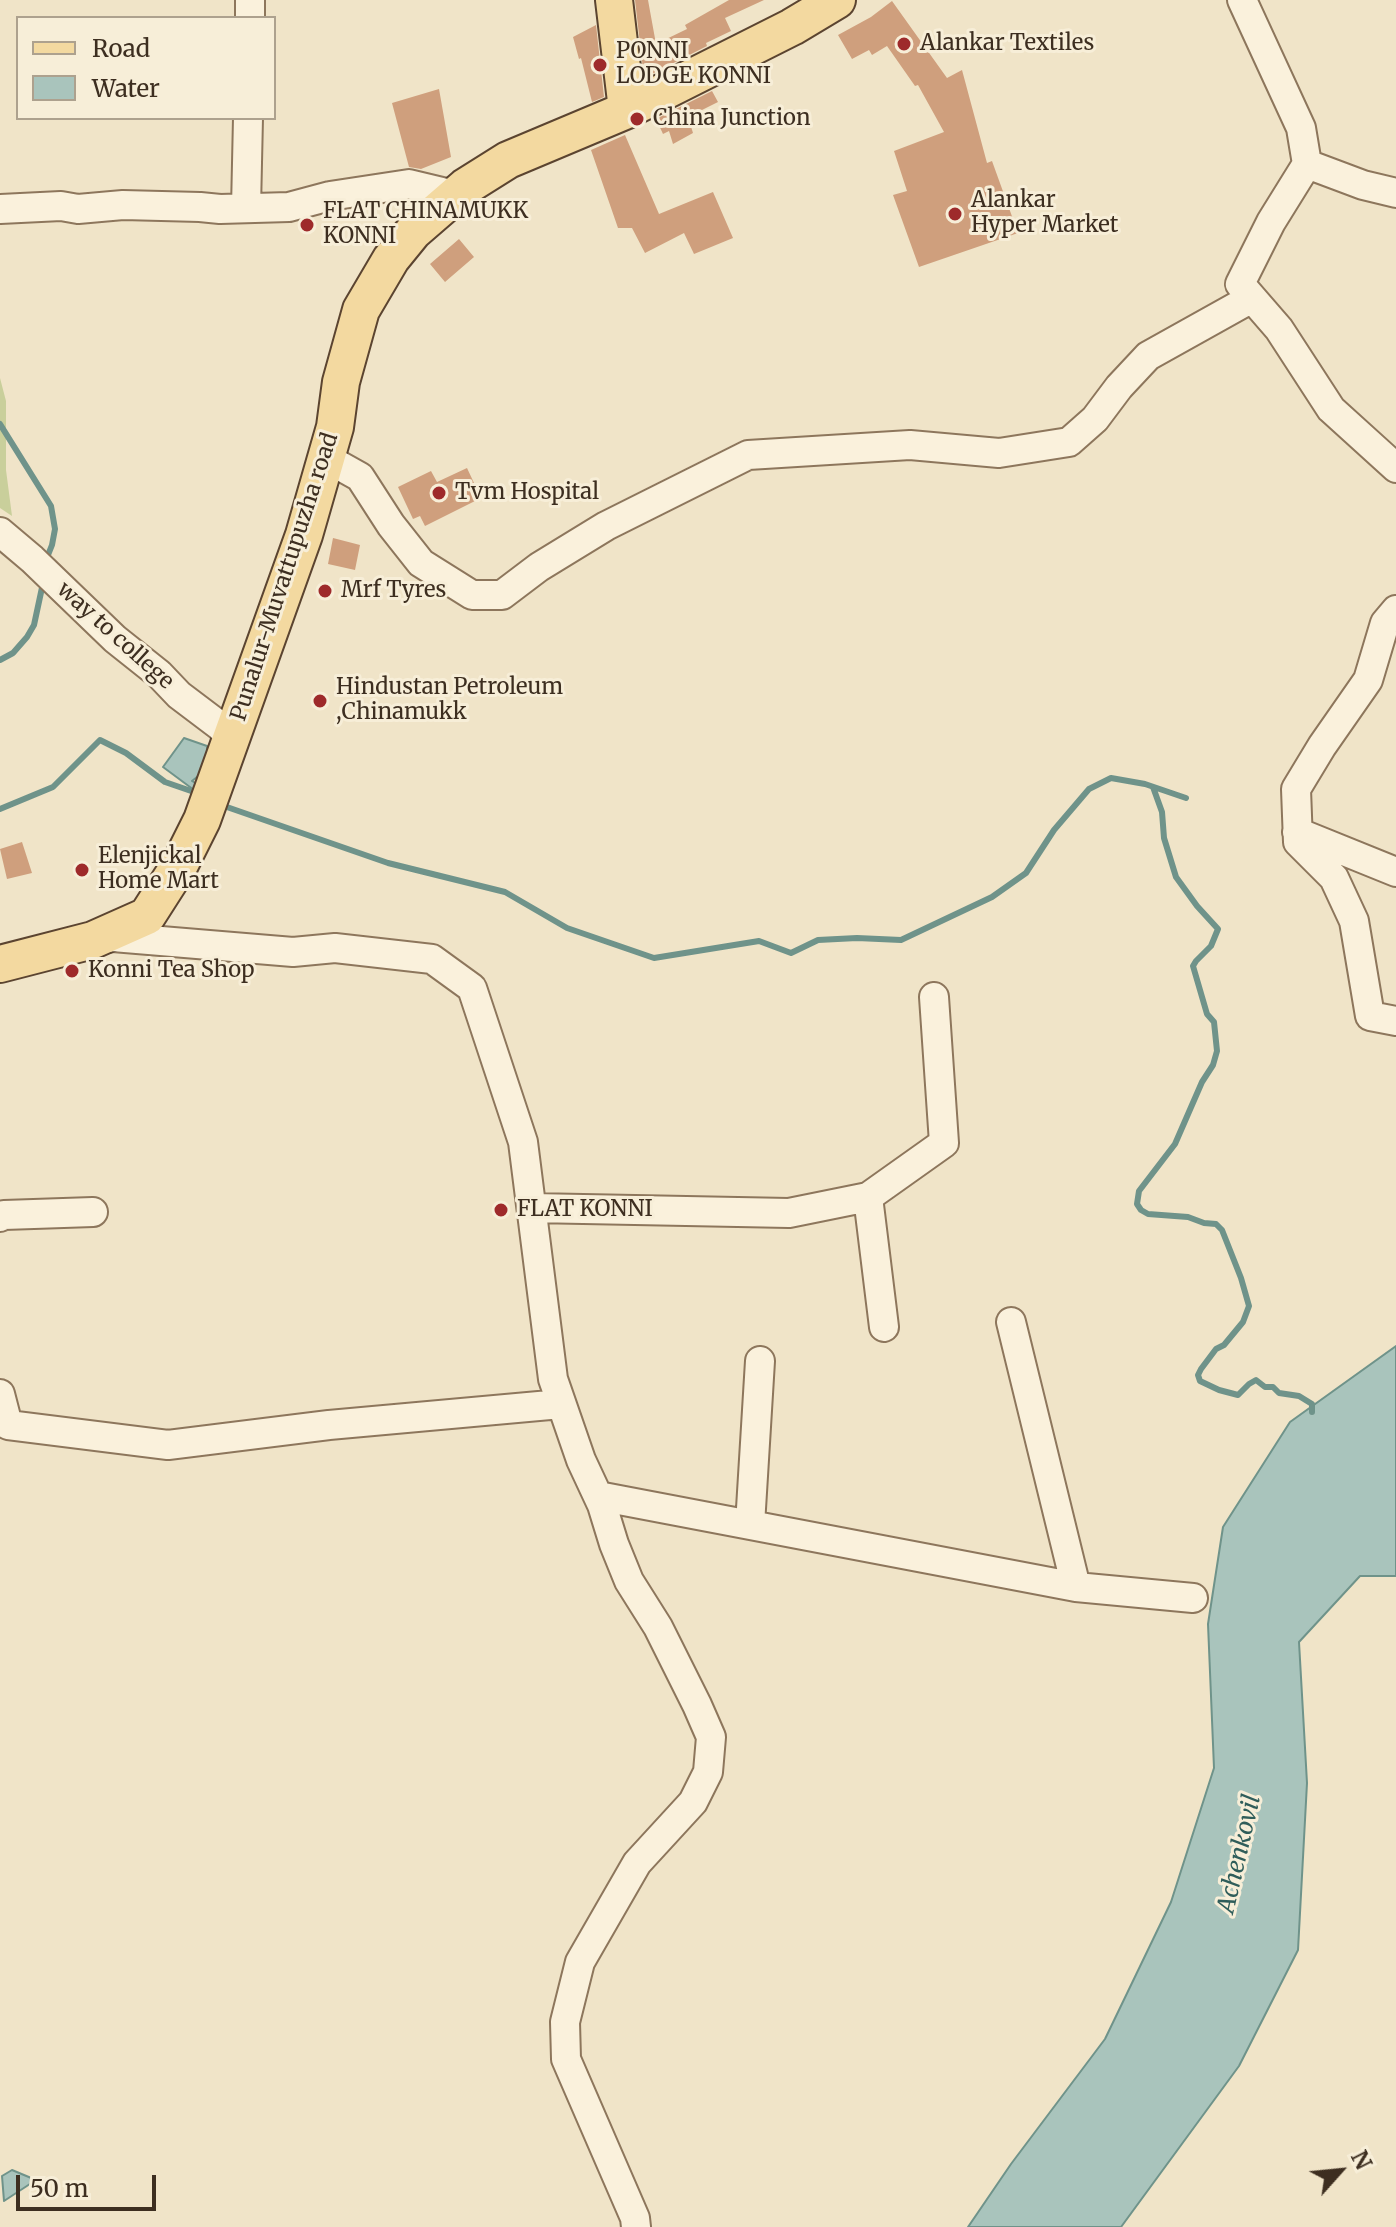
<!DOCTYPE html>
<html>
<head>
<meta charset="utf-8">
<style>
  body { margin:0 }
  #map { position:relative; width:1396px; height:2227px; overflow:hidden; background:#f0e4c8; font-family:Merriweather,serif }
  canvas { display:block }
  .legend { position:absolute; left:16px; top:16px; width:260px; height:104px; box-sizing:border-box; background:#f7eed8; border:2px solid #ada18e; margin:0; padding:10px 14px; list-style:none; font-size:24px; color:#3d2e20 }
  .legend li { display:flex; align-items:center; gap:16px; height:40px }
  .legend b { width:40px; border:2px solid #ada18e }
  .north { position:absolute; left:1300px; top:2131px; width:80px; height:80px; -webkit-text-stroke:6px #f7eed8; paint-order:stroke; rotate:63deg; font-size:22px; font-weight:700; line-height:32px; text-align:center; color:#3d2e20 }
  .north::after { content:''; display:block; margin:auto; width:28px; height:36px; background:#3d2e20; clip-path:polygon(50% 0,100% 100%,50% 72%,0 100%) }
  .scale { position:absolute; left:16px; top:2175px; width:140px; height:36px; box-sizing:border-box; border:4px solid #3d2e20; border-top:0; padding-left:10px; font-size:24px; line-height:28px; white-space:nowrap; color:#3d2e20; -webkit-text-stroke:6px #f7eed8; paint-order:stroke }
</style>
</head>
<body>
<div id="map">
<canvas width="1396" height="2227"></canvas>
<ul class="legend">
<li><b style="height:10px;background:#f3d9a0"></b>Road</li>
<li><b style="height:22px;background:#a9c4bc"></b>Water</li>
</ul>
<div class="north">N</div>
<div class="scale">50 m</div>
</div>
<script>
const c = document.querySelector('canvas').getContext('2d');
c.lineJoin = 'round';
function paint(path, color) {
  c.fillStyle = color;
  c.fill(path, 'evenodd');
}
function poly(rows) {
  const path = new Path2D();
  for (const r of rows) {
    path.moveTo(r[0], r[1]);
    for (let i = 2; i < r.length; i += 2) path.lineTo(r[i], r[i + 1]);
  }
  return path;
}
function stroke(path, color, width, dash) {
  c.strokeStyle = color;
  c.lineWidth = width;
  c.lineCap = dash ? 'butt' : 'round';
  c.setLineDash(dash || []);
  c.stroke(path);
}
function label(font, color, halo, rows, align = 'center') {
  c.font = font + ' Merriweather,serif';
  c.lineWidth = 6;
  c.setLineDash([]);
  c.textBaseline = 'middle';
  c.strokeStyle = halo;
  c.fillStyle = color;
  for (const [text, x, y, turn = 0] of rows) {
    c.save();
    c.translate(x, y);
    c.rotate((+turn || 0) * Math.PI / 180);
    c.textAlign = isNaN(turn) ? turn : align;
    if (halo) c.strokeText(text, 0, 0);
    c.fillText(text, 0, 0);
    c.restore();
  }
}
paint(poly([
  [0,378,6,401,6,470,12,516,0,508]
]), '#c9cf9b');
const water = poly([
  [184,738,207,746,207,769,192,781,204,788,198,793,163,767,184,738],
  [1396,1346,1396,1576,1360,1576,1299,1642,1307,1783,1298,1950,1239,2066,1121,2227,968,2227,1011,2164,1105,2039,1171,1902,1214,1768,1208,1624,1223,1527,1290,1422,1396,1346],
  [12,2170,36,2180,4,2201,2,2176,12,2170]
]);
paint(water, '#a9c4bc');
stroke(water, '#6f938a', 2);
stroke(poly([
  [0,424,51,506,55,529,52,545,46,560],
  [0,660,13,653,27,637,34,625,43,583],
  [1153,787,1162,812,1164,838,1176,877,1197,906,1218,929,1211,946,1196,961,1193,966,1207,1014,1214,1022,1217,1051,1213,1065,1202,1082,1175,1144,1139,1191,1137,1204,1141,1210,1148,1214,1188,1217,1204,1223,1216,1224,1222,1230,1241,1278,1249,1306,1243,1322,1224,1345,1216,1349,1201,1369,1198,1375,1200,1381,1219,1390,1238,1395,1249,1384,1256,1380,1265,1387,1273,1387,1279,1393,1299,1396,1312,1404,1312,1412],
  [224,806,388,863,505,892,567,928,654,958,759,941,791,953,818,940,857,938,901,940,992,897,1026,873,1054,830,1089,789,1111,778,1145,784,1186,798],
  [0,809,53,787,100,740,126,753,165,782,194,792]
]), '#6f938a', 6);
paint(poly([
  [635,0,648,0,656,44,687,29,685,25,729,0,764,0,725,18,731,31,706,43,707,46,644,78],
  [892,1,947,78,962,70,987,163,992,161,1018,233,919,267,893,195,907,191,894,151,944,132,918,85,915,86,887,46,872,55,869,50,852,59,838,35,871,17],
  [596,25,604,97,592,102,581,58,579,59,573,37],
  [439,89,451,157,421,169,409,167,392,103],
  [712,91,718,102,688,117,693,133,673,144,669,131,663,134,656,119],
  [625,135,659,214,713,192,733,238,694,254,684,233,645,253,632,228,618,228,591,150],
  [459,239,474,257,445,282,430,264],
  [467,468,481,498,425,526,420,516,413,519,398,487,431,471,437,482],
  [333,538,360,545,355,570,328,564],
  [22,842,32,873,7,879,0,849]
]), '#cf9f7d');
const minor = poly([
  [1242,0,1301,128,1307,164,1271,222,1240,284,1279,329,1331,409,1396,468],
  [250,18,250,0],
  [1307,164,1363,185,1396,193],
  [246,208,248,118],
  [0,209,61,206,78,209,123,205,200,207,220,209,289,207,330,196,409,184,455,195],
  [326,458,360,477,391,525,421,563,472,595,502,595,539,567,606,526,748,455,910,445,999,453,1069,442,1095,419,1119,387,1148,356,1252,298],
  [0,532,32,559,115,639,159,674,179,695,220,726,231,738],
  [1396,610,1385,623,1368,680,1322,746,1296,789,1298,842,1334,878,1354,921,1370,1016,1396,1021],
  [1297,832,1396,872],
  [102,939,113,937,293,952,335,948,432,959,472,988,523,1142,553,1379,581,1460,602,1505,614,1544,629,1581,658,1627,697,1705,711,1737,708,1772,693,1802,637,1863,580,1962,565,2022,566,2059,635,2218,636,2227],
  [868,1197,884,1327],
  [532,1208,789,1213,868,1197,944,1143,934,997],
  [0,1217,4,1215,93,1212],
  [0,1394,8,1425,168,1445,329,1425,561,1404],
  [598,1496,1076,1587,1011,1322],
  [750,1525,760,1361],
  [1076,1587,1193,1598]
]);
const major = poly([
  [614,0,627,110],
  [0,964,93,940,147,916,179,866,202,820,304,535,335,427,341,382,361,310,391,259,413,232,465,187,508,160,627,110,792,27,837,0]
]);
stroke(minor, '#8d765c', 32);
stroke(major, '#5b4430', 40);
stroke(minor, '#faf1dc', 28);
stroke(major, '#f3d9a0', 36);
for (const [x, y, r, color] of [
  [904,44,8,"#9e2a2b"],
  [600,65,8,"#9e2a2b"],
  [637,119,8,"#9e2a2b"],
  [955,214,8,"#9e2a2b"],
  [307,225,8,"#9e2a2b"],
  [439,493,8,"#9e2a2b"],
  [325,591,8,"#9e2a2b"],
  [320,701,8,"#9e2a2b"],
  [82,870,8,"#9e2a2b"],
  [72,971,8,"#9e2a2b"],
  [501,1210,8,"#9e2a2b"]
]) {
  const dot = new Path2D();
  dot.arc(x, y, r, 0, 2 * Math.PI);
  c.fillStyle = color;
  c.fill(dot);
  stroke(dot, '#f7eed8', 3);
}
label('22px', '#3d2e20', '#f7eed8', [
  ["Alankar Textiles",920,44],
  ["PONNI",616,52],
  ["LODGE KONNI",616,77],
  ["China Junction",653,119],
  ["Alankar",971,201],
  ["Hyper Market",971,226],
  ["FLAT CHINAMUKK",323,212],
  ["KONNI",323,237],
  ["Tvm Hospital",455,493],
  ["Mrf Tyres",341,591],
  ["Hindustan Petroleum",336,688],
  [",Chinamukk",336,713],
  ["Elenjickal",98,857],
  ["Home Mart",98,882],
  ["Konni Tea Shop",88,971],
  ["FLAT KONNI",517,1210]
], 'left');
label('22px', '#3d2e20', '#f7eed8', [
  ["Punalur-Muvattupuzha road",285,577,-72],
  ["way to college",115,636,42]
]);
label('italic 24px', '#2f5d5a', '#f7eed8', [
  ["Achenkovil",1240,1854,-77]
]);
</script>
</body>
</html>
